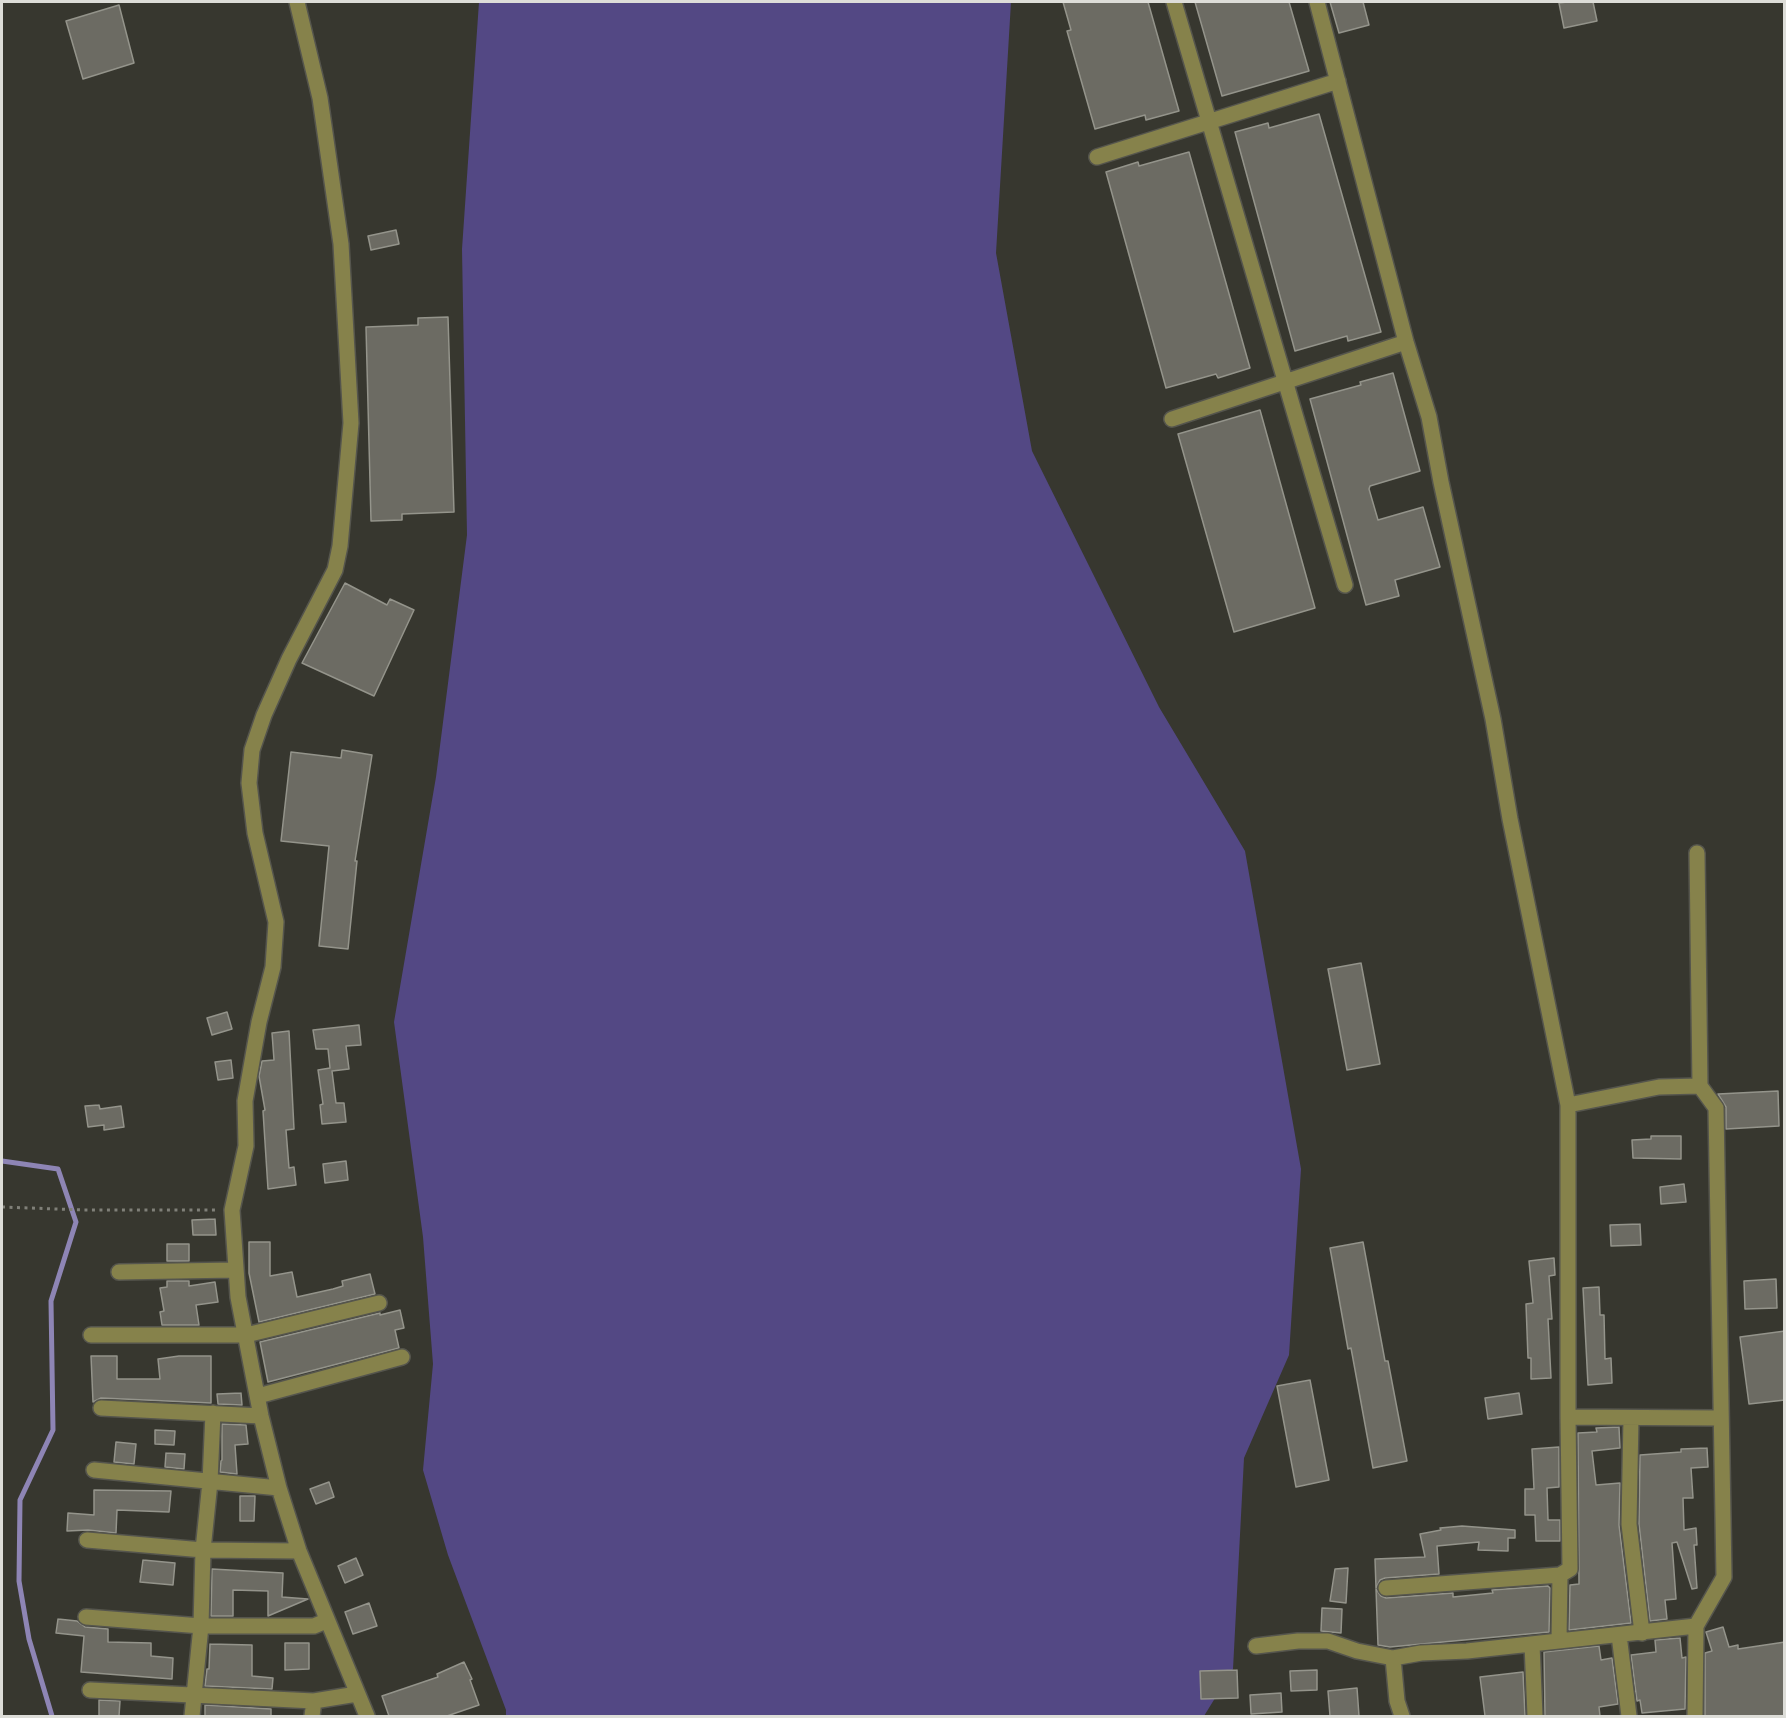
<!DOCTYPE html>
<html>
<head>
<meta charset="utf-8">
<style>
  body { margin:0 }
  #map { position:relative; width:1786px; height:1718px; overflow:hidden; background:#37372f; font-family:Lora,serif }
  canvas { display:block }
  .frame { position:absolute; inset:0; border:3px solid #ddddd8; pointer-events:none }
</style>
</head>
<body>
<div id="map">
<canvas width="1786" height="1718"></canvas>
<div class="frame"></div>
</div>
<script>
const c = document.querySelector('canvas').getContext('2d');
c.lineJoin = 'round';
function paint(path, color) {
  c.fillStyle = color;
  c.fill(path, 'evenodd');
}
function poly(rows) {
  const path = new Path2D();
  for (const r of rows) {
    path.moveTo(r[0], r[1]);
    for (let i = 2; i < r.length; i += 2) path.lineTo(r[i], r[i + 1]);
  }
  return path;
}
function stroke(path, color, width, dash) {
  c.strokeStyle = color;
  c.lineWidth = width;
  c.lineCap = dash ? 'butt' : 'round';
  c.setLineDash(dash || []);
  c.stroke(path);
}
paint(poly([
  [479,2,1011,2,996,253,1032,451,1159,707,1245,851,1301,1169,1289,1355,1244,1458,1233,1669,1204,1716,506,1716,506,1710,448,1555,423,1470,433,1364,423,1237,394,1022,436,777,467,535,462,249]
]), '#534884');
stroke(poly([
  [2,1161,58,1169,76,1222,51,1301,53,1430,20,1500,19,1581,29,1639,52,1716]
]), '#8e85b5', 5);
const building = poly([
  [1063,2,1148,2,1179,111,1146,120,1145,115,1095,129,1067,31,1071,30,1063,2],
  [1195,2,1289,2,1309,71,1222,96,1195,2],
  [1330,2,1363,2,1369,25,1339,33,1330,2],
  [1567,2,1593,2,1597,21,1564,28,1559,3,1567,2],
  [119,5,134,63,83,79,66,21,119,5],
  [1319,114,1381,332,1348,341,1347,336,1295,351,1235,132,1268,123,1269,128,1319,114],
  [1189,152,1250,368,1218,378,1216,374,1166,388,1106,172,1138,162,1139,166,1189,152],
  [396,230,399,244,371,250,368,236,396,230],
  [448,317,454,512,402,514,402,520,371,521,366,327,418,325,418,318,448,317],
  [1393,373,1420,471,1370,486,1369,489,1378,520,1423,507,1440,567,1395,580,1399,596,1366,605,1310,399,1361,385,1360,382,1393,373],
  [1260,410,1315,608,1234,632,1178,434,1260,410],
  [345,583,387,605,390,599,414,610,374,696,302,663,345,583],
  [342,750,372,755,355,861,357,861,348,949,319,946,329,846,281,841,291,752,341,758,342,750],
  [1361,963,1380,1064,1347,1070,1328,969,1361,963],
  [227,1012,232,1029,212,1035,207,1018,227,1012],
  [359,1025,361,1045,346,1046,349,1069,332,1071,336,1103,344,1103,346,1122,322,1124,320,1105,323,1104,318,1070,330,1068,328,1049,316,1049,313,1030,359,1025],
  [289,1031,294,1129,286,1130,289,1168,294,1167,296,1185,268,1189,263,1111,265,1110,259,1076,262,1061,274,1060,272,1033,289,1031],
  [231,1060,233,1078,218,1080,215,1062,231,1060],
  [1778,1091,1779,1126,1726,1129,1726,1107,1718,1094,1778,1091],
  [99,1105,100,1109,121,1106,124,1127,104,1130,104,1125,88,1127,85,1106,99,1105],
  [1651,1136,1681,1136,1681,1159,1633,1158,1632,1140,1651,1139,1651,1136],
  [346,1161,348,1180,325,1183,323,1164,346,1161],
  [1684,1184,1686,1202,1661,1204,1660,1187,1684,1184],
  [215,1219,216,1235,193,1235,192,1220,215,1219],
  [1640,1224,1641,1245,1611,1246,1610,1225,1640,1224],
  [249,1242,270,1242,270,1276,292,1272,297,1297,333,1289,343,1286,342,1281,370,1274,375,1294,259,1322,249,1273,249,1242],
  [1363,1242,1385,1361,1388,1361,1407,1461,1373,1468,1351,1348,1348,1349,1330,1248,1363,1242],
  [167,1244,189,1244,189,1261,167,1261,167,1244],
  [1554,1258,1555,1275,1549,1276,1552,1319,1548,1319,1551,1378,1531,1379,1531,1358,1528,1358,1526,1304,1533,1303,1529,1261,1554,1258],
  [1776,1279,1777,1308,1745,1309,1744,1281,1776,1279],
  [167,1281,189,1281,189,1286,215,1282,218,1302,196,1305,199,1325,162,1325,160,1312,164,1311,160,1288,167,1287,167,1281],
  [1599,1287,1600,1315,1604,1315,1605,1359,1611,1358,1612,1383,1588,1385,1583,1288,1599,1287],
  [400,1310,404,1328,395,1330,399,1348,268,1382,260,1342,380,1313,380,1315,400,1310],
  [1785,1331,1785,1400,1749,1404,1740,1337,1785,1331],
  [91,1356,117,1356,117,1379,160,1379,158,1359,179,1356,211,1356,211,1403,101,1398,93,1402,91,1356],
  [1310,1380,1329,1480,1296,1487,1277,1386,1310,1380],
  [241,1393,242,1405,218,1404,217,1394,241,1393],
  [1519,1393,1522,1414,1488,1419,1485,1398,1519,1393],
  [222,1424,246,1425,248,1444,235,1445,237,1474,220,1472,221,1461,222,1460,222,1424],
  [1619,1427,1620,1448,1592,1451,1596,1485,1620,1483,1619,1525,1631,1623,1569,1630,1570,1585,1579,1584,1578,1433,1597,1432,1596,1428,1619,1427],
  [155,1430,175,1431,174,1445,155,1444,155,1430],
  [116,1442,136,1444,134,1464,114,1462,116,1442],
  [1559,1447,1559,1487,1547,1488,1548,1520,1560,1520,1560,1541,1536,1541,1535,1515,1525,1515,1525,1489,1534,1489,1532,1449,1559,1447],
  [1707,1448,1708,1467,1691,1468,1693,1498,1683,1498,1684,1530,1696,1528,1697,1545,1694,1545,1697,1588,1692,1589,1677,1542,1672,1543,1676,1599,1665,1600,1667,1619,1650,1621,1639,1524,1640,1455,1681,1452,1681,1449,1707,1448],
  [166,1453,185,1454,184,1469,165,1467,166,1453],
  [329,1482,334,1497,316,1504,310,1489,329,1482],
  [94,1490,171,1491,169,1512,117,1510,116,1533,88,1530,67,1531,68,1513,94,1515,94,1490],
  [240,1496,255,1496,254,1521,240,1521,240,1496],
  [1462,1526,1515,1530,1515,1538,1508,1538,1508,1551,1478,1550,1479,1542,1437,1546,1439,1574,1385,1578,1380,1580,1376,1588,1375,1559,1425,1557,1420,1534,1441,1530,1440,1528,1462,1526],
  [356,1558,363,1575,345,1583,338,1566,356,1558],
  [143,1560,175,1563,173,1585,140,1582,143,1560],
  [1348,1568,1346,1603,1330,1601,1335,1569,1348,1568],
  [212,1569,283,1573,282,1597,308,1599,268,1616,268,1591,233,1590,233,1616,211,1616,212,1569],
  [1548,1586,1550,1588,1549,1632,1390,1647,1378,1645,1376,1589,1381,1596,1386,1598,1453,1593,1453,1597,1493,1593,1492,1590,1548,1586],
  [369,1603,377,1626,353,1634,345,1612,369,1603],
  [1322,1608,1342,1609,1341,1633,1321,1631,1322,1608],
  [58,1619,77,1621,85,1627,108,1629,108,1642,151,1643,151,1656,173,1658,172,1679,81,1672,84,1636,56,1633,58,1619],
  [1723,1627,1729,1647,1738,1645,1738,1649,1785,1642,1785,1716,1705,1716,1705,1653,1712,1651,1706,1632,1723,1627],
  [1680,1638,1682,1658,1686,1657,1685,1709,1642,1713,1640,1700,1637,1701,1631,1655,1656,1652,1655,1640,1680,1638],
  [285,1643,309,1643,309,1669,285,1670,285,1643],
  [210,1644,252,1645,252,1676,273,1678,272,1689,205,1686,207,1669,209,1669,210,1644],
  [1599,1646,1601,1660,1612,1658,1618,1704,1599,1707,1600,1716,1545,1716,1544,1652,1599,1646],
  [464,1662,472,1679,470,1680,479,1705,447,1716,389,1716,382,1696,438,1677,437,1674,464,1662],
  [1237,1670,1238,1698,1201,1699,1200,1671,1237,1670],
  [1317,1670,1317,1690,1291,1691,1290,1671,1317,1670],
  [1523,1672,1525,1716,1485,1716,1480,1677,1523,1672],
  [1357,1688,1359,1716,1330,1716,1328,1691,1357,1688],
  [1281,1693,1282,1712,1251,1714,1250,1695,1281,1693],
  [99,1700,120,1701,119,1716,99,1716,99,1700],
  [205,1705,271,1709,271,1716,205,1716,205,1705]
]);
paint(building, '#6c6b63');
stroke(building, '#94948b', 1.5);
const minor = poly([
  [297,2,320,98,341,244,351,423,340,546,335,570,289,659,264,715,252,750,249,783,255,833,276,922,273,967,259,1022,245,1101,246,1146,232,1210,238,1297,261,1416,279,1488,299,1551,367,1716],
  [1174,2,1345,585],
  [1317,2,1406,342,1429,417,1441,482,1493,719,1510,819,1568,1105,1568,1417,1720,1418],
  [1097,157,1338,81],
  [1172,419,1406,342],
  [1697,853,1700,1086],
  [1568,1105,1659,1087,1700,1086,1716,1108,1724,1577,1696,1626,1695,1716],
  [119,1272,235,1270],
  [91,1335,246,1335,379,1303],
  [258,1396,402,1357],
  [101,1408,261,1416],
  [1631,1418,1629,1524,1642,1633],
  [94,1470,279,1488],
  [87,1540,203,1550,299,1551],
  [1386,1588,1560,1575],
  [86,1617,201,1626,314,1626,326,1621],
  [1619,1635,1629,1716],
  [1559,1640,1560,1575,1570,1569,1568,1417],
  [1532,1644,1535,1716],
  [1256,1646,1298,1641,1328,1641,1357,1651,1393,1658,1421,1653,1467,1651,1696,1626],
  [1393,1658,1397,1701,1402,1716],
  [90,1690,314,1701,357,1694],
  [192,1716,201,1626,203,1550,210,1482,213,1413],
  [312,1716,314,1701]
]);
stroke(minor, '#55554d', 18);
stroke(poly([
  [2,1207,84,1210,216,1210]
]), '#808079', 3, [3, 4.5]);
stroke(minor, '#86824b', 15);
</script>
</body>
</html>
